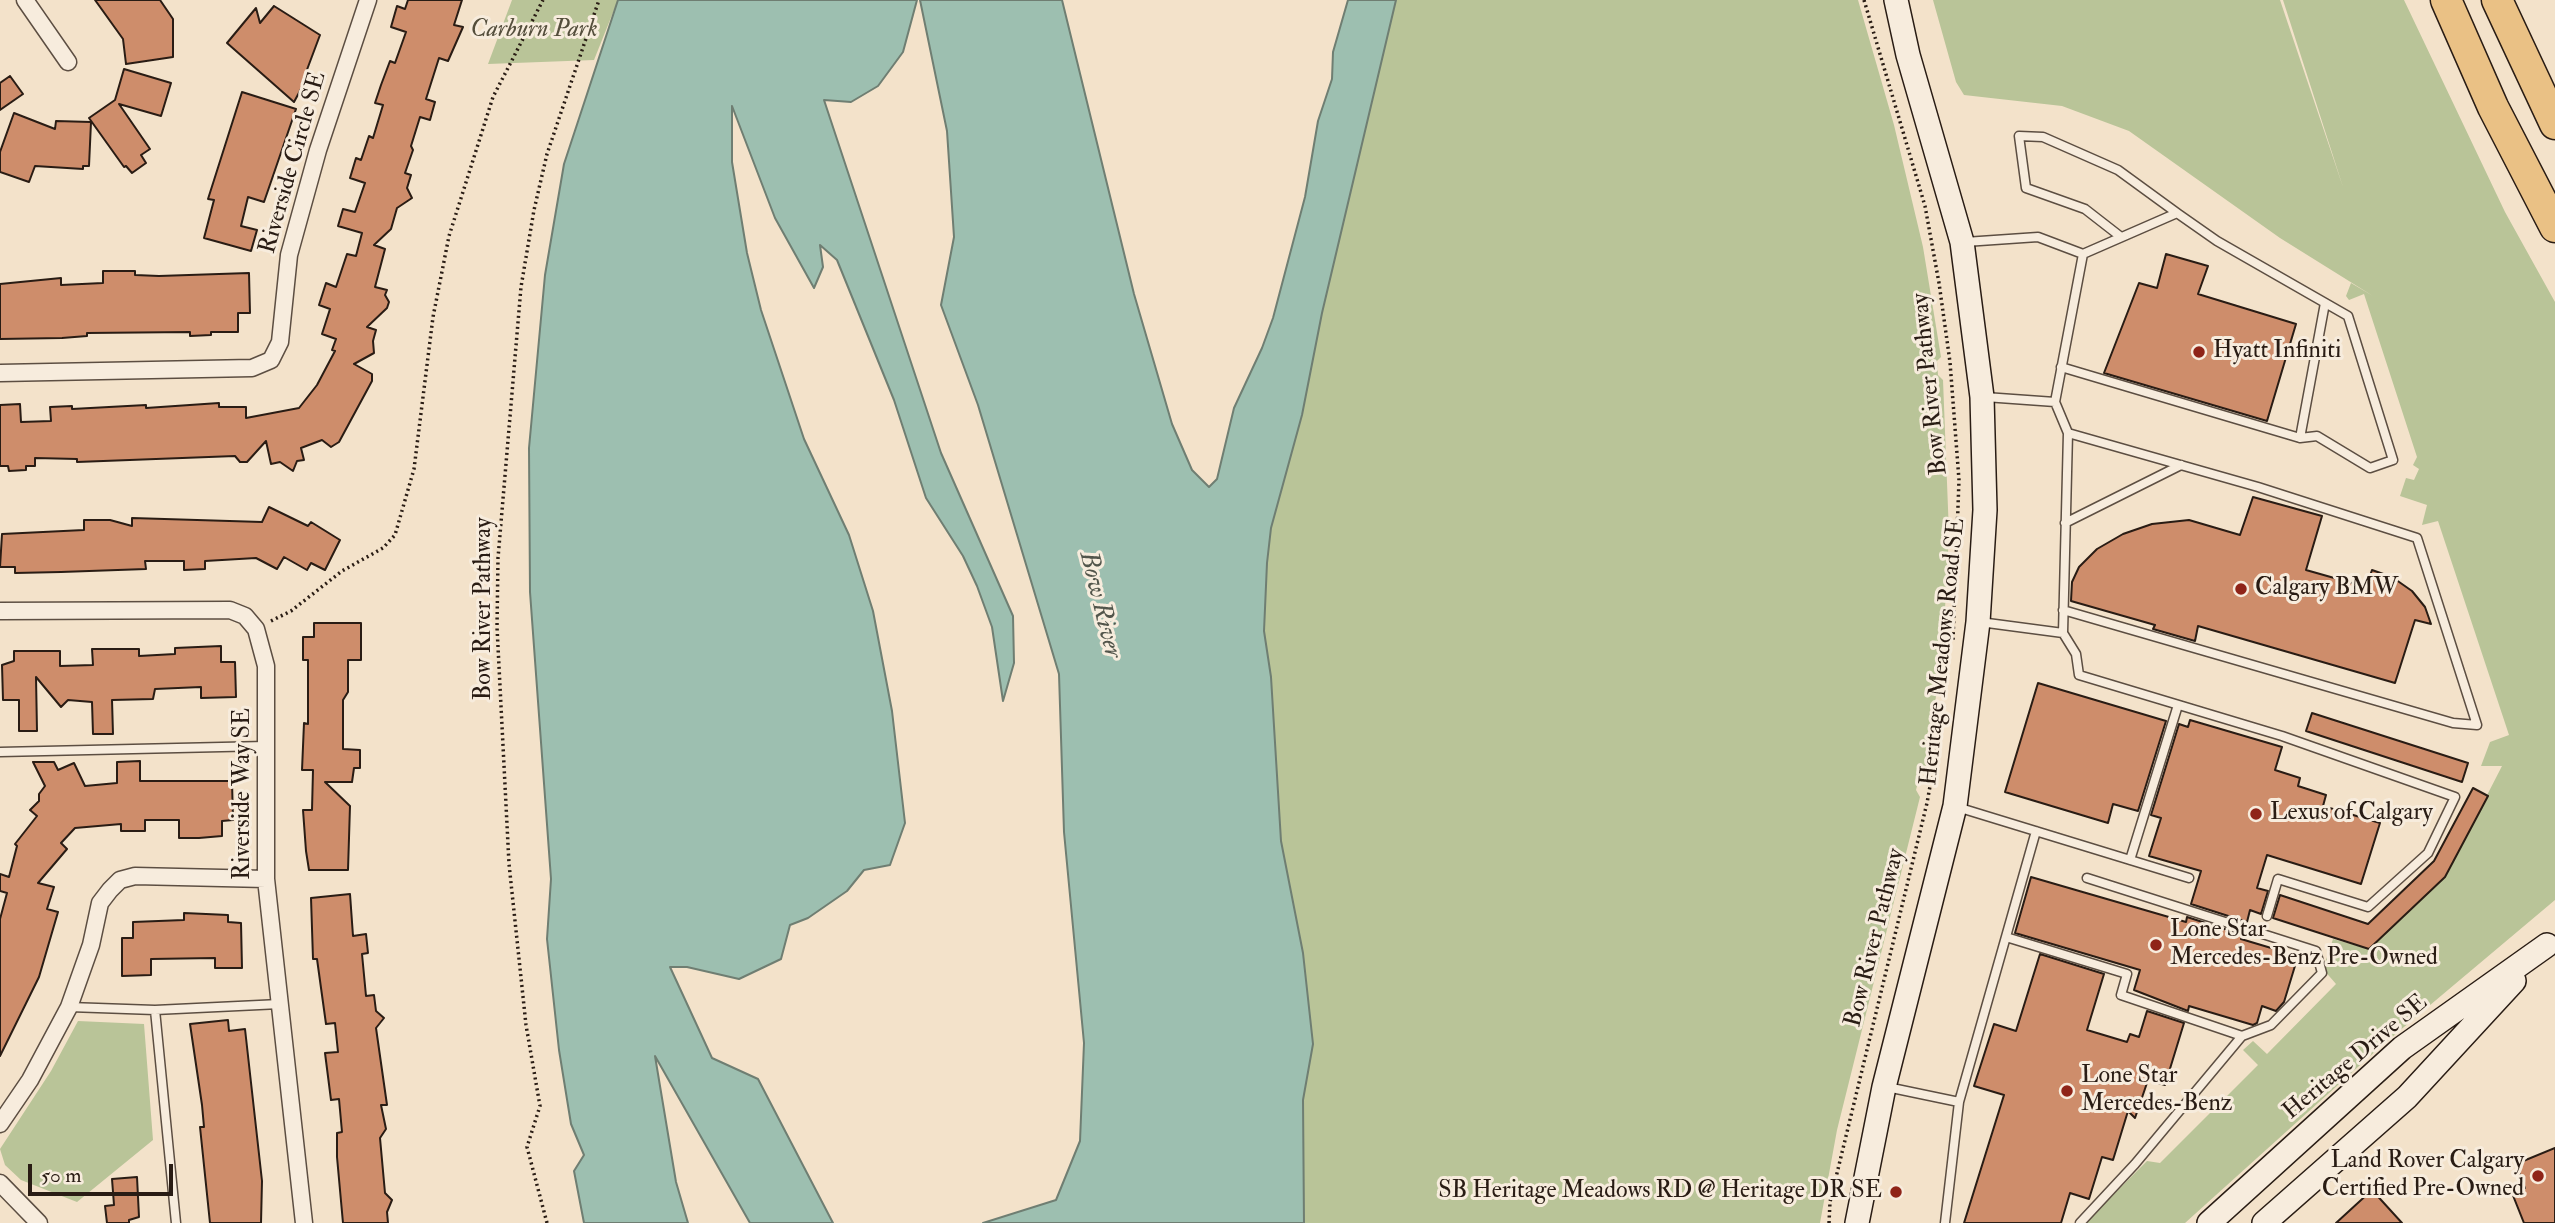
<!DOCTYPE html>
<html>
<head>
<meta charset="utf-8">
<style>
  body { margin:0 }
  #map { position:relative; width:2555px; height:1223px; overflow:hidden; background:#f3e2ca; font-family:"IM FELL Double Pica",serif }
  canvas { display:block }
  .scale { position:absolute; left:28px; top:1164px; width:145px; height:32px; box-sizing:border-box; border:4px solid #291c14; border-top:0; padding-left:9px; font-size:21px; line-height:24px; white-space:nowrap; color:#291c14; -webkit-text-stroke:5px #f7ecdd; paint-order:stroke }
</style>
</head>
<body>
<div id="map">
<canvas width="2555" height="1223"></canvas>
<div class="scale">50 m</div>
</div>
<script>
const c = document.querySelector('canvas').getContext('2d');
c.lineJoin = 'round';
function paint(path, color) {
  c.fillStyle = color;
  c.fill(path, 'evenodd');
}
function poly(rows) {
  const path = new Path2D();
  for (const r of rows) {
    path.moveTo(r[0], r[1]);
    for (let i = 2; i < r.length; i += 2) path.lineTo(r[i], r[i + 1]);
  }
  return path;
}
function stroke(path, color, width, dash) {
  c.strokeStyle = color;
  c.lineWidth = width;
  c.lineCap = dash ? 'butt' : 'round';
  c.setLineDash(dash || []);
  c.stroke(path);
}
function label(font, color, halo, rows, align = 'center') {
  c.font = font + ' "IM FELL Double Pica",serif';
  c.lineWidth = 6;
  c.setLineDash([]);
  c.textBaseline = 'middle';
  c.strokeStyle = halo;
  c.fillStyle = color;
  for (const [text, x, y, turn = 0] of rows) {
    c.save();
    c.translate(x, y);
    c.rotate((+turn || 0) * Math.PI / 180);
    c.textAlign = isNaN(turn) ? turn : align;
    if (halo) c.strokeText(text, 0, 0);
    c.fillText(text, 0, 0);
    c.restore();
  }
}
paint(poly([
  [512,0,618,0,594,60,488,64],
  [1396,0,1858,0,1894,125,1923,247,1941,357,1937,361,1938,375,1943,380,1949,534,1943,646,1926,768,1920,774,1916,790,1920,797,1837,1130,1820,1223,1304,1223,1303,1100,1313,1044,1303,953,1281,841,1271,677,1264,631,1267,563,1271,528,1302,415,1322,313],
  [1933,0,2280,0,2343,187,2283,0,2404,0,2505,212,2555,302,2555,900,2379,1048,2185,1223,2085,1223,2147,1161,2160,1163,2258,1065,2243,1050,2253,1041,2267,1054,2336,984,2323,969,2333,939,2369,949,2445,877,2502,766,2481,766,2490,742,2509,735,2438,521,2422,525,2427,505,2400,496,2406,478,2414,480,2419,469,2413,465,2417,457,2364,294,2349,300,2346,296,2351,283,2373,296,2280,238,2129,131,2062,106,1964,95,1956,82],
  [78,1021,144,1024,153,1140,77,1202,21,1180,5,1165,0,1149,51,1071]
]), '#b9c498');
const water = poly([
  [618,0,917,0,903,52,878,86,851,102,824,100,941,453,1013,616,1014,663,1003,701,992,627,977,586,963,556,926,498,894,400,837,260,820,245,823,267,814,288,775,218,732,106,732,162,747,253,761,310,804,439,849,535,873,611,892,711,905,823,890,865,864,870,847,891,808,918,790,925,781,959,739,979,687,967,670,967,712,1058,758,1079,833,1223,750,1223,655,1056,676,1182,688,1223,584,1223,574,1171,584,1155,571,1124,559,1050,547,939,551,879,530,592,529,448,545,275,564,164,618,0],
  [920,0,1062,0,1134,294,1172,424,1192,470,1209,487,1217,479,1234,408,1262,348,1273,318,1305,197,1318,121,1332,79,1333,52,1348,0,1396,0,1322,313,1302,415,1271,528,1267,563,1264,631,1271,677,1281,841,1303,953,1313,1044,1303,1100,1304,1223,983,1223,1056,1200,1080,1141,1084,1043,1064,832,1059,674,978,405,941,305,954,237,947,131,920,0]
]);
paint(water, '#9dbfb0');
stroke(water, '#6f7e72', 2);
const building = poly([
  [95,0,160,0,173,19,173,57,126,64,123,39,95,0],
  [408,0,462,0,454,25,463,27,448,61,439,58,426,99,435,102,430,120,420,117,411,146,413,150,405,173,411,175,407,188,412,198,397,208,391,229,374,245,385,249,375,287,387,290,385,295,389,302,387,308,367,327,376,330,373,341,374,353,354,364,372,374,372,381,339,442,331,447,322,440,301,448,304,460,297,461,293,471,280,462,271,464,266,441,247,462,240,462,235,456,77,462,77,459,35,458,35,466,26,466,26,470,9,471,8,466,0,466,0,405,20,404,21,422,51,421,50,407,72,406,72,409,146,405,146,408,219,403,219,407,246,407,246,418,299,408,317,385,335,351,332,350,336,339,322,334,330,309,319,305,326,283,336,287,347,254,356,256,362,233,338,226,343,209,355,212,365,183,350,178,356,158,361,160,369,136,373,138,383,105,375,103,381,85,390,61,395,63,406,32,391,27,397,6,405,9,408,0],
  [274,6,320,35,305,75,308,76,294,102,227,43,256,8,260,23,274,6],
  [124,69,171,83,161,116,119,104,150,149,141,155,146,163,132,173,126,166,124,167,89,118,115,100,124,69],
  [10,76,23,94,0,110,0,83,10,76],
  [242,92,296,109,264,202,248,197,241,226,257,230,251,251,204,238,214,200,208,199,242,92],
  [14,113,55,129,56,121,91,122,89,166,83,166,83,169,35,166,29,182,0,172,0,152,14,113],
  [2166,254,2208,266,2198,294,2296,324,2267,421,2104,373,2139,283,2157,288,2166,254],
  [103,271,135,271,135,275,159,276,249,273,250,313,238,313,238,332,211,332,211,335,190,336,190,332,87,333,87,336,62,338,0,339,0,284,61,278,61,285,103,283,103,271],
  [2253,497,2322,516,2306,570,2366,587,2372,570,2392,577,2412,591,2425,607,2431,624,2415,620,2395,683,2198,626,2195,641,2153,629,2155,625,2071,601,2072,582,2079,567,2097,549,2123,534,2152,524,2189,520,2240,535,2253,497],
  [269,507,308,526,311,522,340,540,325,570,311,563,307,570,284,557,277,569,256,558,205,561,205,569,184,570,184,561,145,561,146,569,61,572,15,573,15,567,0,567,2,534,84,530,84,520,110,520,132,526,132,518,262,522,269,507],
  [314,623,361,623,361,660,348,660,348,692,343,700,343,749,360,750,360,768,354,768,352,782,325,782,350,806,348,870,309,870,306,851,303,810,312,810,313,770,302,770,304,723,308,724,308,660,303,660,303,637,314,637,314,623],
  [221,646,221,662,235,662,236,697,201,698,201,687,155,689,153,699,112,700,113,734,93,734,92,702,68,700,61,707,36,677,37,731,19,731,19,700,3,700,2,665,14,661,14,651,60,651,60,666,93,665,92,649,139,649,139,656,175,654,175,648,221,646],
  [2038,683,2166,721,2138,811,2113,804,2108,823,2005,792,2038,683],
  [2312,713,2468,763,2462,782,2306,731,2312,713],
  [2190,720,2282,747,2275,770,2300,778,2298,786,2326,795,2323,806,2380,823,2361,884,2267,855,2257,888,2268,891,2261,914,2250,910,2247,922,2191,904,2201,871,2149,856,2161,818,2151,815,2179,724,2188,727,2190,720],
  [140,761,140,781,232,781,233,820,222,821,222,836,199,838,179,838,179,820,145,820,145,831,121,831,121,824,75,828,61,843,67,849,38,883,54,887,47,909,58,912,39,977,0,1056,0,919,7,893,0,891,0,874,9,877,17,846,15,844,37,816,30,810,39,801,39,794,45,786,33,762,54,762,58,770,74,763,85,786,117,783,117,762,140,761],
  [2473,788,2488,796,2445,877,2369,949,2273,918,2280,895,2368,924,2434,861,2473,788],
  [2031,877,2186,922,2187,917,2243,935,2241,939,2298,956,2284,1002,2276,1011,2262,1006,2257,1023,2253,1025,2189,1006,2188,1011,2134,990,2140,970,2015,933,2031,877],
  [350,894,353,936,366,934,368,953,362,954,366,996,374,995,376,1011,384,1018,376,1028,387,1105,381,1105,386,1129,380,1138,385,1193,392,1200,387,1212,388,1223,343,1223,337,1157,337,1133,342,1132,339,1099,331,1100,325,1053,338,1052,335,1023,326,1024,317,959,313,959,311,898,350,894],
  [184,913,228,915,228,922,241,923,242,968,215,968,215,958,151,959,151,975,122,976,122,938,133,938,133,922,184,920,184,913],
  [2040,954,2104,974,2087,1030,2127,1042,2130,1034,2139,1037,2147,1011,2184,1023,2165,1085,2148,1080,2135,1118,2128,1111,2113,1160,2102,1157,2089,1199,2070,1193,2061,1223,1964,1223,2004,1095,1974,1086,1994,1024,2016,1031,2040,954],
  [228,1020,229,1031,245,1029,262,1181,261,1223,210,1223,200,1127,204,1127,202,1105,190,1024,228,1020],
  [2555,1148,2555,1223,2524,1223,2512,1193,2525,1188,2516,1164,2555,1148],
  [137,1177,139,1217,129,1220,129,1223,107,1223,105,1206,114,1205,112,1179,137,1177],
  [2372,1190,2402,1223,2336,1223,2372,1190]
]);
paint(building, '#ce8d6b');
stroke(building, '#291c14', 2);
const lane = poly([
  [1965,242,2038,237,2083,254,2055,402,2068,433,2063,633,1980,622],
  [2083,254,2177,213,2118,170,2043,137,2019,136,2026,188,2085,209,2121,237],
  [2061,367,2300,438,2317,436,2370,468,2393,460,2348,316,2217,241,2177,213],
  [1985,397,2055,402],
  [2300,438,2325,303],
  [2065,523,2181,465],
  [2063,610,2453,723,2477,725,2417,538,2258,487,2068,433],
  [2063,633,2076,654,2079,675,2282,736,2455,797,2428,853,2368,907,2278,879,2267,916],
  [0,752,266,746],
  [1957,807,2189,878],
  [2130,860,2178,705],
  [2087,878,2316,951,2322,973,2271,1025,2242,1036],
  [2006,937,2127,974,2121,995,2242,1036,2135,1164,2080,1223],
  [69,1007,155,1010,280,1004],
  [155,1010,176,1223],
  [1887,1087,1959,1102,2036,831],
  [1945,1223,1959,1102]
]);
const street = poly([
  [25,0,68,62],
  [0,373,252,368,271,360,280,342,289,255,318,150,368,0],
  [0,611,230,610,245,616,256,629,266,666,266,879,304,1223],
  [0,1124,30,1080,69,1007,91,945,100,903,110,890,120,880,135,876,266,879],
  [0,1183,39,1223]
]);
const secondary = poly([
  [1857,1223,1884,1087,1955,806,1978,622,1985,510,1982,397,1962,242,1908,55,1896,0],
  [2209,1223,2402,1048,2547,945],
  [2264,1223,2407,1097,2514,981]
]);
const highway = poly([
  [2446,0,2493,107,2555,227],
  [2497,0,2555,124]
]);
stroke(lane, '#5c4e42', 11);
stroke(street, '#5c4e42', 19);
stroke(secondary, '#291c14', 26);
stroke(highway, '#291c14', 33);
stroke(poly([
  [1864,0,1925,206,1939,283,1950,362,1959,480,1953,640],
  [271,621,291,611,342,571,383,548,395,535,414,469,433,317,449,236,493,97,543,0],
  [547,1223,527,1147,540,1106,526,1025,509,864,497,627,498,558,521,287,534,210,547,154,599,0],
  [1829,1223,1830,1202,1927,803,1945,703]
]), '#291c14', 3.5, [2, 3.5]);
stroke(lane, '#f7ecdd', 8);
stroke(street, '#f7ecdd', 16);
stroke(secondary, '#f7ecdd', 23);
stroke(highway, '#eac185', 30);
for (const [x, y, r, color] of [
  [2199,352,7,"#8f2418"],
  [2241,589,7,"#8f2418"],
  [2256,814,7,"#8f2418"],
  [2156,945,7,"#8f2418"],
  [2067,1091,7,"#8f2418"],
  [2538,1176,7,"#8f2418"],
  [1896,1192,7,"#8f2418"]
]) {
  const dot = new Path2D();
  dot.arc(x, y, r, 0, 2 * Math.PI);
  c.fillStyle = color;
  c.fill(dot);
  stroke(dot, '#f7ecdd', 2.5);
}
label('italic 24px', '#544e3c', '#f7ecdd', [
  ["Carburn Park",534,31]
]);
label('24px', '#291c14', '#f7ecdd', [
  ["Riverside Circle SE",294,163,-74],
  ["Bow River Pathway",1931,384,-96],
  ["Bow River Pathway",485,609,-90],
  ["Heritage Meadows Road SE",1944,652,-84],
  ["Riverside Way SE",244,794,-90],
  ["Bow River Pathway",1876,938,-76],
  ["Heritage Drive SE",2356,1058,-40]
]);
label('24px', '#291c14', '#f7ecdd', [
  ["Hyatt Infiniti",2213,352],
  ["Calgary BMW",2255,589],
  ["Lexus of Calgary",2270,814],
  ["Lone Star",2170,931],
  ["Mercedes-Benz Pre-Owned",2170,959],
  ["Lone Star",2081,1077],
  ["Mercedes-Benz",2081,1105],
  ["Land Rover Calgary",2524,1162,"right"],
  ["Certified Pre-Owned",2524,1190,"right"],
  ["SB Heritage Meadows RD @ Heritage DR SE",1882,1192,"right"]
], 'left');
label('italic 26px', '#52554b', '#f7ecdd', [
  ["Bow River",1099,605,76]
]);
</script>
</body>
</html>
